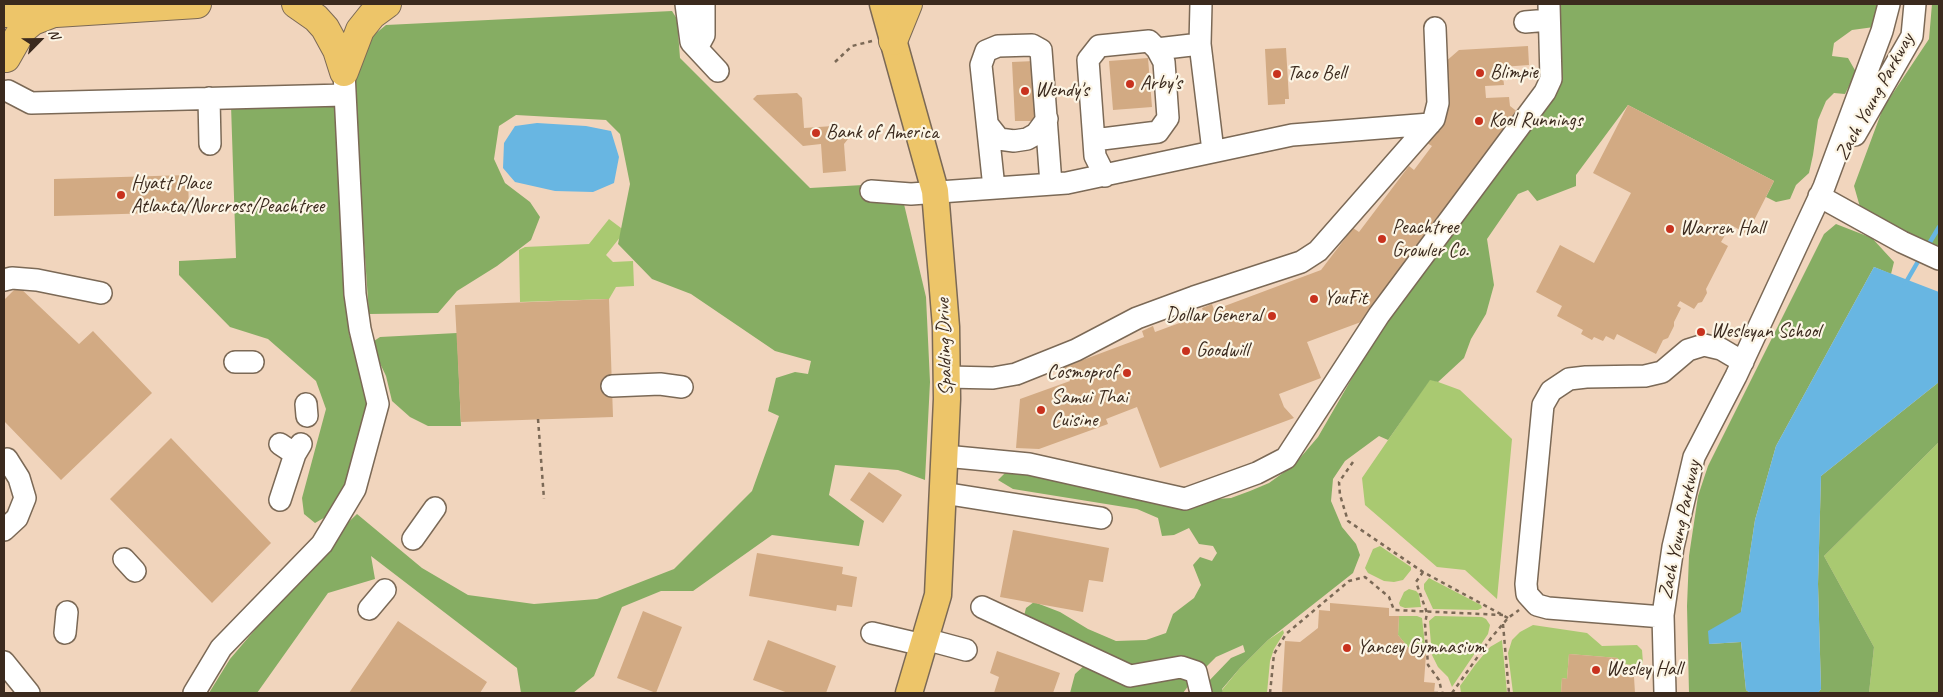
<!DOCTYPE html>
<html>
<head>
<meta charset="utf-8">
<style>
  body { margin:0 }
  #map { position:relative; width:1943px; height:697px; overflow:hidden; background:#f1debe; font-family:Caveat,sans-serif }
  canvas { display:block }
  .frame { position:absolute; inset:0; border:5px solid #3b2a1e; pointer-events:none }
  .north { position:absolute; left:15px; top:15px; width:50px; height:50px; -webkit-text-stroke:4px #fcf5e5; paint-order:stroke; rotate:67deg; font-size:14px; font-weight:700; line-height:20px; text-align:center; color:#3b2a1e }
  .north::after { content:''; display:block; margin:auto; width:18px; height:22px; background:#3b2a1e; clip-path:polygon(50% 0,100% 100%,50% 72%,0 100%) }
</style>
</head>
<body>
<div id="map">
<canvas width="1943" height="697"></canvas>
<div class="frame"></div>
<div class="north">N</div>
</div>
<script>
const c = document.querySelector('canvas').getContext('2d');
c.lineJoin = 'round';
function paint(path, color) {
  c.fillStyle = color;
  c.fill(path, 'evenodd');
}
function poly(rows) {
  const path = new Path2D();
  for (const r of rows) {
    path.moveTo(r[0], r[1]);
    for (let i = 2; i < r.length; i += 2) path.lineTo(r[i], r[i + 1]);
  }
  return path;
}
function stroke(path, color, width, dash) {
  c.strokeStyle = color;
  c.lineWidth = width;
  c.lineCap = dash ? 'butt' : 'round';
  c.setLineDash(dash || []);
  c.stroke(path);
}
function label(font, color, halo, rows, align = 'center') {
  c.font = font + ' Caveat,sans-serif';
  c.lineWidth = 4.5;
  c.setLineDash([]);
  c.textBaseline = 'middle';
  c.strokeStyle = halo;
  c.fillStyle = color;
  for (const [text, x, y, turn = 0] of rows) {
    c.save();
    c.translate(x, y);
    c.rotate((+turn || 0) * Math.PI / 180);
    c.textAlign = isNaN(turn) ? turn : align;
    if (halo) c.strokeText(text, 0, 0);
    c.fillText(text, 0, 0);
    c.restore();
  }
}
paint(poly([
  [4,4,1939,4,1939,693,4,693]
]), '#f1d5bd');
paint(poly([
  [609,219,625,231,606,255,613,262,633,261,634,286,616,287,609,299,520,302,519,250,525,247,589,244],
  [1430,379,1460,390,1512,439,1497,599,1465,570,1437,567,1365,505,1362,478],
  [1939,442,1939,693,1869,693,1874,647,1824,556],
  [1380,546,1411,567,1411,570,1403,580,1394,582,1384,581,1368,573,1365,568,1373,549],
  [1429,578,1481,605,1482,608,1478,610,1433,609,1424,589,1424,584],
  [1409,589,1416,591,1419,594,1421,607,1405,608,1400,606,1399,603,1404,592],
  [1399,616,1417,616,1422,618,1426,654,1413,653,1398,635],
  [1435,616,1482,617,1486,619,1490,625,1488,634,1452,687,1448,677,1438,667,1432,655,1429,621],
  [1533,625,1587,633,1602,646,1637,645,1642,650,1643,663,1639,666,1624,664,1624,662,1618,661,1618,658,1569,654,1567,679,1562,678,1561,693,1513,693,1508,653,1512,640,1520,632],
  [1283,630,1284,633,1274,649,1270,661,1267,693,1223,693,1222,690,1240,668,1268,640],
  [1502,640,1507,693,1461,693,1460,686,1475,665,1490,647]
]), '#a9c971');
paint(poly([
  [1557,4,1880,4,1874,27,1852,30,1834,43,1832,56,1848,58,1856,72,1845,94,1834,93,1826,101,1818,120,1813,155,1809,173,1796,185,1790,199,1776,202,1766,197,1774,181,1628,105,1576,175,1576,186,1537,201,1528,190,1518,194,1487,239,1494,285,1486,314,1471,339,1464,358,1438,382,1430,380,1388,440,1379,436,1345,461,1333,479,1331,501,1342,527,1356,544,1360,555,1353,573,1268,640,1240,668,1222,689,1223,693,1206,693,1206,684,1231,658,1245,652,1243,645,1216,657,1202,671,1132,672,1023,620,1026,608,1034,602,1060,612,1088,629,1116,641,1146,640,1166,633,1173,614,1194,598,1201,585,1193,565,1200,557,1212,561,1217,553,1213,546,1199,544,1189,528,1174,535,1162,536,1158,518,1137,509,1013,489,998,480,1005,473,1038,472,1200,500,1231,498,1250,491,1269,483,1294,465,1318,437,1374,340,1555,91,1562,72,1555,6],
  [1932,4,1939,4,1939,246,1919,239,1860,207,1854,186,1883,108,1929,39],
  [672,11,677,19,680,58,810,188,899,183,926,297,930,382,925,480,898,470,835,465,829,495,864,521,859,546,772,535,693,591,661,591,622,607,594,676,573,693,521,693,517,668,371,556,375,579,328,593,257,693,209,693,230,659,339,531,357,514,422,568,468,595,534,604,597,599,674,569,752,491,779,416,768,411,776,378,795,372,808,374,811,361,775,351,691,294,652,279,618,244,630,184,620,134,606,120,516,115,499,126,494,159,505,183,530,202,540,217,531,240,497,266,457,291,438,313,369,314,353,85,358,48,386,25],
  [335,104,349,334,369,395,351,474,329,515,315,523,304,514,302,498,326,409,316,381,268,339,230,327,179,275,179,261,236,258,231,105],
  [1836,224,1872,238,1894,262,1891,274,1874,267,1776,446,1755,520,1741,613,1709,644,1741,642,1746,690,1750,693,1689,693,1687,606,1689,556,1698,496,1708,466,1824,234],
  [457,333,461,426,428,426,410,417,392,401,386,376,377,357,374,341,380,337],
  [1939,382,1939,442,1824,556,1874,647,1869,693,1818,693,1821,689,1818,584,1821,476],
  [1088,662,1185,678,1189,685,1183,693,1070,693,1075,674]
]), '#86ad63');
paint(poly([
  [537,123,586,126,611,131,619,157,614,183,593,192,555,191,515,182,503,168,504,143,515,126],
  [1874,267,1939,292,1939,382,1821,476,1818,584,1821,689,1818,693,1750,693,1746,690,1741,642,1709,644,1708,631,1741,612,1755,520,1776,446]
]), '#68b6e2');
stroke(poly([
  [1927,247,1939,227],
  [1905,284,1920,258]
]), '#68b6e2', 4.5);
paint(poly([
  [1528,46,1529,65,1502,67,1504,85,1485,86,1486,98,1509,97,1510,106,1519,113,1505,132,1361,322,1307,342,1321,378,1279,394,1284,407,1294,418,1160,468,1137,407,1106,419,1108,424,1039,449,1016,448,1020,399,1070,381,1064,367,1144,337,1142,331,1153,326,1155,332,1204,314,1202,308,1212,304,1214,310,1321,270,1353,228,1359,232,1409,166,1414,170,1432,146,1427,143,1446,118,1444,63,1459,50],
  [1286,48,1289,99,1285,99,1285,104,1268,105,1265,49],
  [1148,58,1152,107,1113,110,1109,61],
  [1035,61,1038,121,1015,121,1012,62],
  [797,93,802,98,804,128,833,126,848,139,844,144,846,171,823,173,821,144,803,146,753,99,757,95],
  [1628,105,1774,181,1747,234,1731,225,1721,242,1728,246,1706,289,1707,293,1702,302,1698,303,1694,309,1680,301,1677,306,1681,308,1674,322,1674,326,1668,338,1663,340,1656,354,1617,334,1614,340,1606,336,1603,341,1594,337,1592,340,1581,334,1583,330,1557,316,1562,306,1536,292,1560,245,1594,263,1631,193,1593,173],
  [188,175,189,212,54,216,54,179],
  [18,286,79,344,93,331,152,393,61,480,4,421,4,300],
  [609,299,613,417,461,422,455,305],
  [171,438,271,543,212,603,110,499],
  [869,472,902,495,883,523,850,500],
  [1013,530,1109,548,1103,582,1089,580,1083,612,1000,597],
  [757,553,843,567,842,574,857,577,852,607,837,605,836,611,749,596],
  [1330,603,1389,608,1389,616,1399,616,1398,635,1413,653,1426,654,1424,682,1435,683,1434,693,1282,693,1285,641,1300,642,1318,628,1319,610,1330,611],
  [643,611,682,627,656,693,617,678],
  [398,621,487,682,480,693,349,693],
  [768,640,836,666,826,693,788,693,753,680],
  [997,651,1060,673,1053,693,994,693,999,677,990,673],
  [1569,654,1618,658,1618,661,1624,662,1623,677,1634,677,1635,693,1561,693,1562,678,1567,679]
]), '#d2aa83');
const minor = poly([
  [686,4,691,42,718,71],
  [1201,4,1200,44,1213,151],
  [1525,22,1549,20],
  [697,48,704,35,704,4],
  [1157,49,1200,44],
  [8,91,31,103,344,95],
  [209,98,210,144],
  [988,125,999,139,1014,141,1027,139,1036,134,1047,119],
  [1855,135,1912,36,1915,4],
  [1094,140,1158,132,1168,118,1164,62,1157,49,1149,41,1099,46,1088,60,1095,156,1105,176],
  [994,188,981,65,986,51,998,46,1032,45,1041,50,1051,184],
  [871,191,911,194,1067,183,1292,135,1430,124],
  [1819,196,1902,242,1939,259],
  [4,280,12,278,37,280,101,293],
  [235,362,253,362],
  [947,377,993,378,1016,374,1076,350,1137,318,1194,297,1301,262,1318,251,1434,119,1438,103,1435,28],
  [612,386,660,384,682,387],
  [306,404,307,416],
  [280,444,295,454,301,444],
  [945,456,1029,464,1185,499,1257,473,1286,458,1379,315,1545,92,1551,79,1549,4],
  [943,493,1101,518],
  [280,500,295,454],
  [4,530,17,518,25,498,19,478,7,459],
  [413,539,435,508],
  [124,559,135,571],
  [982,607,1130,676,1181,667,1196,672,1201,693],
  [369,609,385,590],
  [1663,617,1548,608,1537,605,1527,594,1526,584,1543,405,1551,391,1569,379,1586,377,1645,376,1662,372,1688,350,1704,345,1721,349,1743,362],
  [65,633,67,612],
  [872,633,923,645],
  [925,639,966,650],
  [4,662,29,693],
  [194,693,221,648,322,544,355,489,378,404,360,329,355,294,344,72],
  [1665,693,1663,615,1673,547,1694,457,1736,376,1824,187,1882,31,1889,4]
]);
const major = poly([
  [883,4,935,191,946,327,947,399,938,595,909,693]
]);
const highway = poly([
  [296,4,316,18,325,28,337,50,344,72],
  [4,13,56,13,197,4],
  [893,41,908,4],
  [6,58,22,30,33,21,51,14],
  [344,72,360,30,372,15,387,4]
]);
stroke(minor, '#7b6956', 24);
stroke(major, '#7b6956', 29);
stroke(highway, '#7b6956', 30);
stroke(poly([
  [835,62,852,46,872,41],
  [538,419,544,499],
  [1353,462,1339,482,1340,495,1348,521,1423,572,1508,618],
  [1423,572,1416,582,1427,613,1425,624,1428,665,1439,680,1442,693],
  [1503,624,1509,693],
  [1270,693,1274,654,1286,634,1349,581,1365,577,1389,597,1394,610,1503,615],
  [1434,693,1444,693],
  [1452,693,1491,638,1508,618,1519,610]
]), '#7b6956', 2.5, [4, 4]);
stroke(minor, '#fff', 21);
stroke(major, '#edc569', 26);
stroke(highway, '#edc569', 28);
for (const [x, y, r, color] of [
  [1480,73,5,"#c8321e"],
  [1277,74,5,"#c8321e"],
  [1130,84,5,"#c8321e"],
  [1025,91,5,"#c8321e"],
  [1479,121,5,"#c8321e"],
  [816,133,5,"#c8321e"],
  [121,195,5,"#c8321e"],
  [1670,229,5,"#c8321e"],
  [1382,239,5,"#c8321e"],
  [1314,299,5,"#c8321e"],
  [1272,316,5,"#c8321e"],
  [1701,332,5,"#c8321e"],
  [1186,351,5,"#c8321e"],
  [1127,373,5,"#c8321e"],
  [1041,410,5,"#c8321e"],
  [1347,648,5,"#c8321e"],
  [1596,670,5,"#c8321e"]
]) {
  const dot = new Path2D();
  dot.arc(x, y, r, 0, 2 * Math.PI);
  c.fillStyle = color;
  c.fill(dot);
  stroke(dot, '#fcf5e5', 2);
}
label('20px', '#3b2a1e', '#fcf5e5', [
  ["Blimpie",1490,73],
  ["Taco Bell",1287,74],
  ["Arby's",1140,84],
  ["Wendy's",1035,91],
  ["Kool Runnings",1489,121],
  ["Bank of America",826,133],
  ["Hyatt Place",131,184],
  ["Atlanta/Norcross/Peachtree",131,207],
  ["Peachtree",1392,228],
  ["Growler Co.",1392,251],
  ["Warren Hall",1680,229],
  ["YouFit",1324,299],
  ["Dollar General",1262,316,"right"],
  ["Wesleyan School",1711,332],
  ["Goodwill",1196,351],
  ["Cosmoprof",1117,373,"right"],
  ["Samui Thai",1051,398],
  ["Cuisine",1051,421],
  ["Yancey Gymnasium",1357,648],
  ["Wesley Hall",1606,670]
], 'left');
label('20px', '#3b2a1e', '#fcf5e5', [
  ["Zach Young Parkway",1875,97,-61],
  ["Spalding Drive",945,347,-92],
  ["Zach Young Parkway",1680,530,-78]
]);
</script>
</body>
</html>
